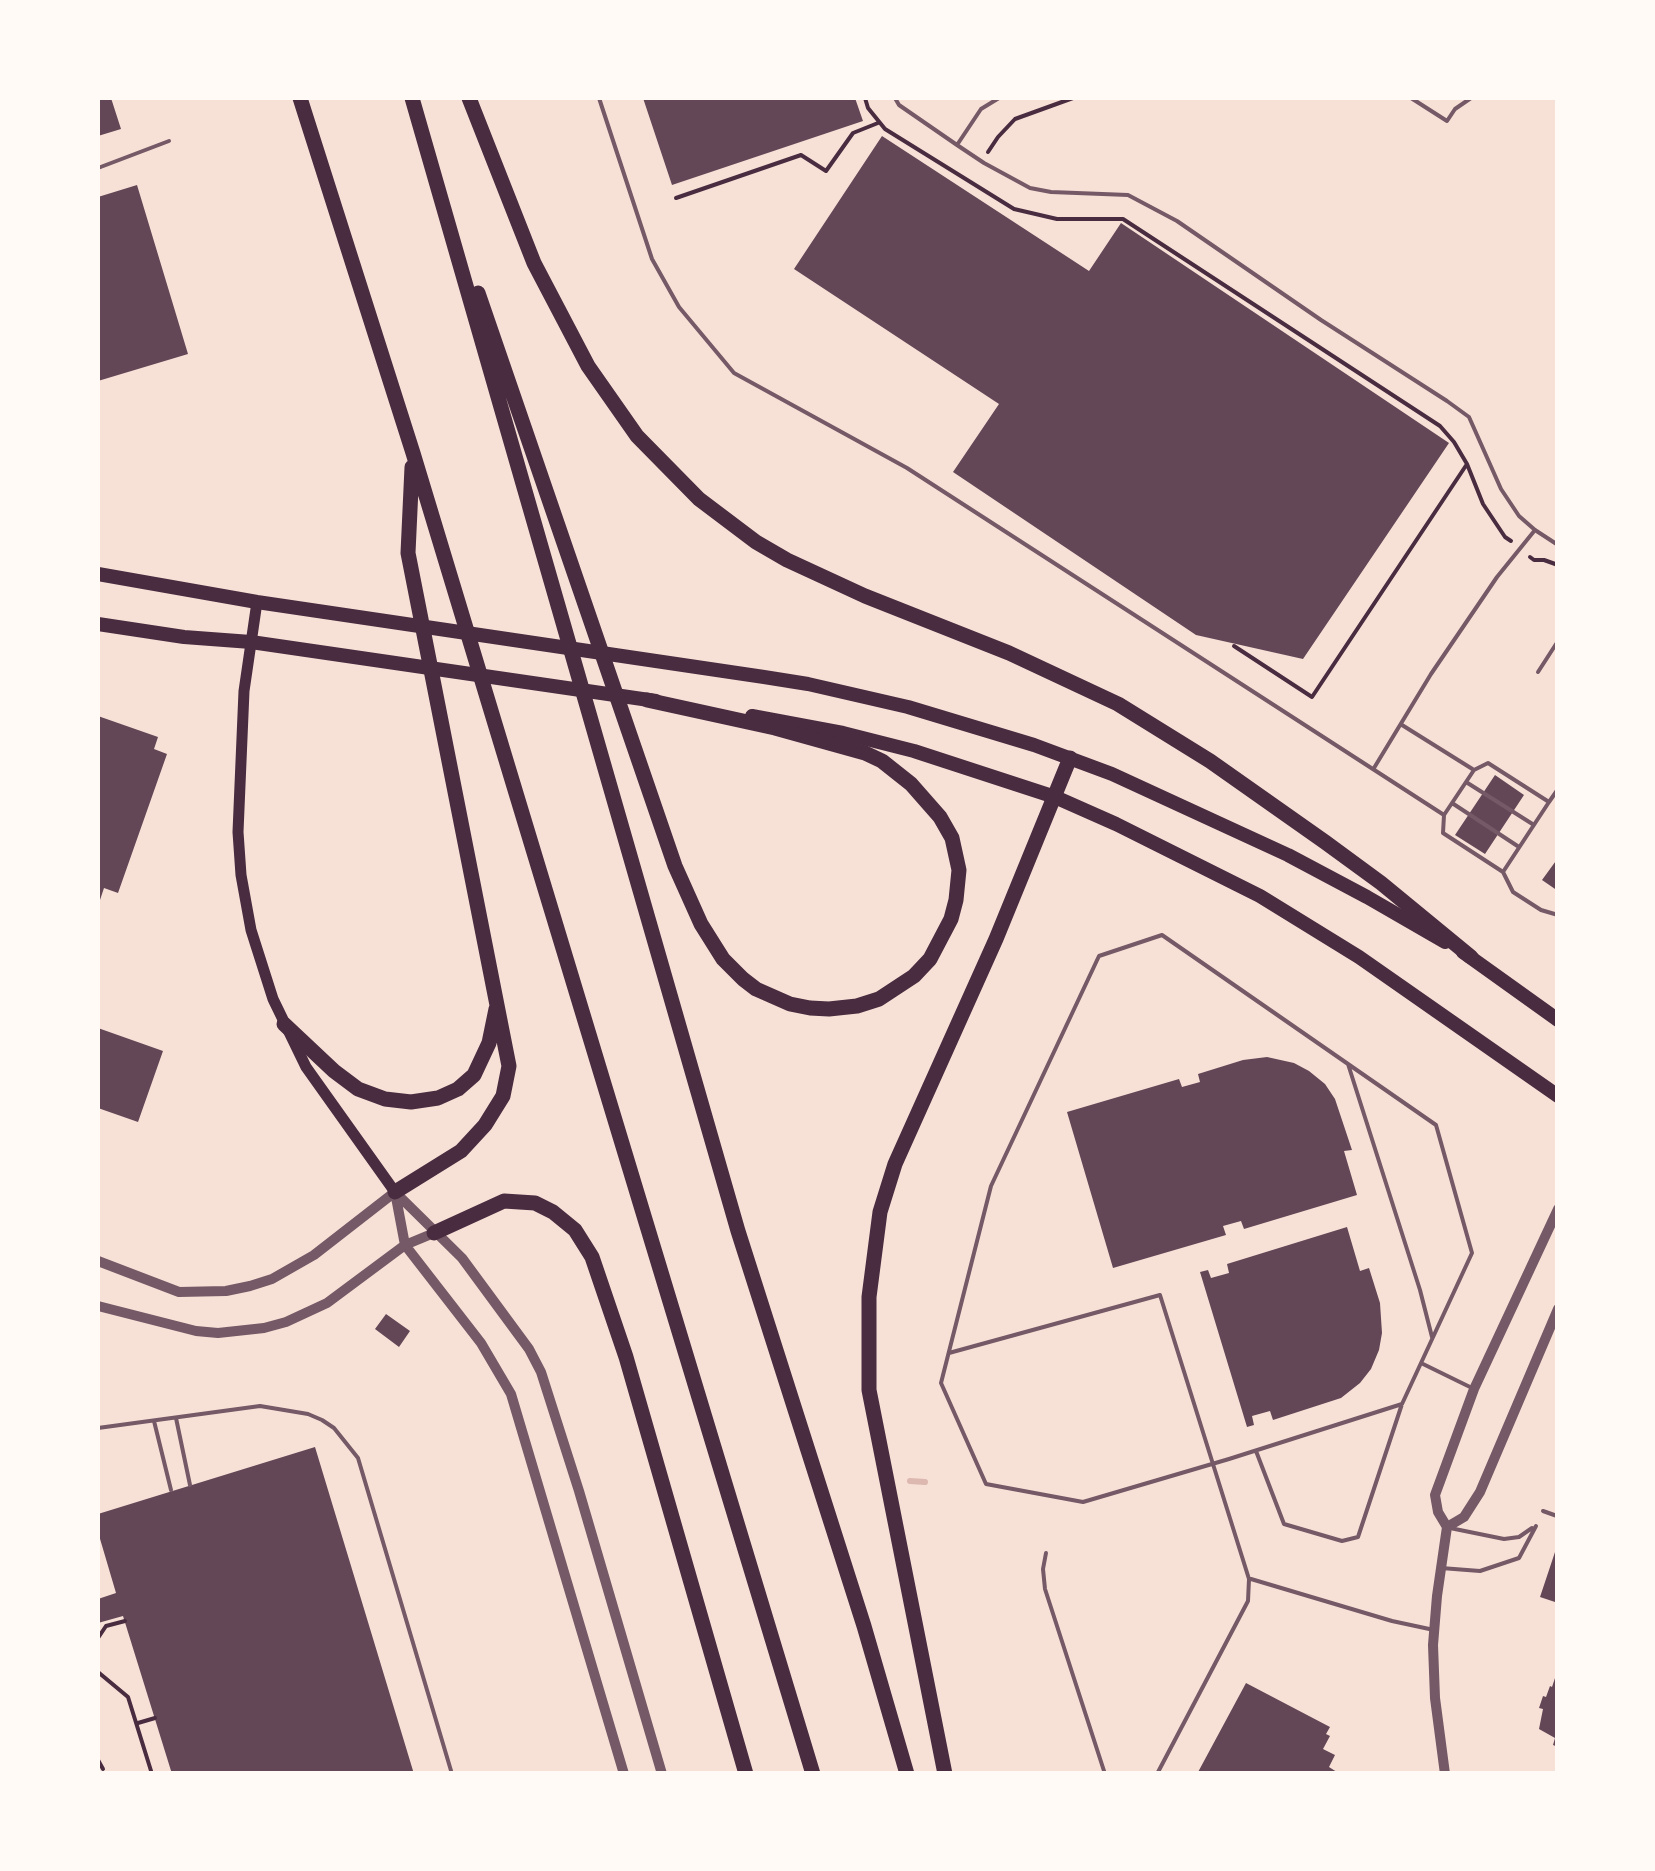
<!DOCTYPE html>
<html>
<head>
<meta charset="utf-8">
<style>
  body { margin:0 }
  #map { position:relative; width:1655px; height:1871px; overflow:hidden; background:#f7e1d7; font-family:Georgia,serif }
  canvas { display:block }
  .frame { position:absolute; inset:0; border:100px solid #fffaf5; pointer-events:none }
</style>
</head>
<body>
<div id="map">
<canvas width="1655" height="1871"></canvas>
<div class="frame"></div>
</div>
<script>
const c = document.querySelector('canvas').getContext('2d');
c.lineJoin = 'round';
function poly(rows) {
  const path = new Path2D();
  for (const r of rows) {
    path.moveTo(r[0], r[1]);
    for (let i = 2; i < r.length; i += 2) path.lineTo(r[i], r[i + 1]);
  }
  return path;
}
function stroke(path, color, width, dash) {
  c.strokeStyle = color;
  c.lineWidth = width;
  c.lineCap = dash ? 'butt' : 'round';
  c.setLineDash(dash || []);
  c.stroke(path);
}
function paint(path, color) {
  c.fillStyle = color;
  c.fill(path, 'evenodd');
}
stroke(poly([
  [910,1481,925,1482]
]), '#dcb8b0', 6);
paint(poly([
  [98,98,111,98,121,129,98,136],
  [643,98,855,98,863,121,672,185],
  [882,136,1089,271,1121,223,1449,443,1303,659,1196,635,953,472,999,404,794,269],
  [137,185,188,354,98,381,98,197],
  [98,716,158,737,154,749,167,754,118,893,104,888,98,906],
  [1495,775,1524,795,1485,854,1455,835],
  [1558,858,1558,891,1542,880],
  [98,1028,163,1051,138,1122,98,1108],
  [1267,1057,1294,1063,1309,1071,1325,1084,1335,1099,1352,1150,1344,1151,1357,1195,1244,1229,1241,1221,1223,1226,1226,1235,1113,1268,1067,1112,1179,1079,1182,1087,1200,1082,1198,1074,1243,1060],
  [1347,1227,1360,1271,1369,1268,1380,1303,1382,1333,1379,1350,1371,1369,1360,1383,1341,1398,1273,1420,1270,1411,1252,1416,1254,1425,1247,1427,1200,1272,1208,1270,1211,1278,1229,1273,1227,1264],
  [386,1314,410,1331,399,1347,375,1329],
  [315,1447,414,1774,172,1774,123,1616,98,1623,98,1599,116,1593,98,1532,98,1514],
  [1558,1543,1558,1603,1540,1597],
  [1557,1672,1558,1672,1558,1747,1553,1745,1555,1738,1539,1729,1543,1709,1539,1708,1543,1696,1546,1697,1550,1686,1552,1687],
  [1246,1683,1330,1727,1326,1734,1330,1736,1323,1749,1335,1755,1329,1767,1340,1774,1197,1774]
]), '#644757');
stroke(poly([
  [865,98,868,108,885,129,1014,209,1057,219,1123,219,1440,426,1454,442,1467,464,1483,504,1505,537,1511,541],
  [988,152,998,137,1015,119,1073,98],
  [676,198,801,155,826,171,853,133,878,123],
  [1530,557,1534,560,1544,560,1558,565],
  [1234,646,1312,697,1467,464],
  [1558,668,1558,669],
  [98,1638,106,1626,125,1621],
  [98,1672,128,1697,152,1774],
  [138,1723,155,1718],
  [98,1760,103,1769]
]), '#4a2c40', 4);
stroke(poly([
  [599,98,652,259,679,307,734,373,907,468,1444,815],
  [895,98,899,105,957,145,984,163,1030,188,1051,192,1128,195,1177,221,1321,320,1447,401,1469,417,1501,489,1519,516,1535,530,1558,545],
  [1411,98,1447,121,1455,109,1471,98],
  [957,145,981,109,999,98],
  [98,168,169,141],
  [1538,672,1558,641],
  [1402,725,1474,770,1444,815,1443,833,1503,872,1549,802],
  [1374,768,1431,674,1497,577,1535,530],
  [1474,770,1488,763,1549,802,1558,789],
  [1466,782,1534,825],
  [1452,803,1519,847],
  [1503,872,1513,892,1541,910,1558,915],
  [1348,1064,1420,1290,1432,1337],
  [949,1353,1160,1295,1249,1579,1248,1601,1157,1774],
  [1421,1363,1470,1387],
  [176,1418,190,1485],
  [154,1421,171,1490],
  [98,1428,260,1406,308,1414,322,1420,334,1428,358,1458,452,1774],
  [1256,1451,1284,1524,1342,1541,1358,1537,1402,1404,1472,1253,1436,1125,1162,935,1099,956,991,1186,941,1383,986,1484,1083,1502,1229,1459,1402,1404],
  [1543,1511,1557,1516],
  [1450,1528,1504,1539,1519,1537,1532,1528],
  [1046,1553,1043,1569,1045,1589,1105,1774],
  [1441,1568,1480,1571,1519,1558,1536,1526],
  [1251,1579,1392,1621,1434,1630]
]), '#755966', 4);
stroke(poly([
  [395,1192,462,1258,529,1349,541,1372,579,1491,662,1774],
  [395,1192,405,1245,481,1343,511,1394,624,1774],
  [98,1261,179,1292,226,1291,250,1286,272,1279,314,1255,395,1192],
  [98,1306,196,1331,218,1333,264,1328,286,1322,327,1303,405,1245,434,1233],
  [1447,1527,1464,1517,1480,1492,1558,1309],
  [1445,1774,1435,1698,1433,1645,1437,1596,1447,1527,1438,1512,1435,1495,1474,1389,1558,1209]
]), '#755966', 10);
stroke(poly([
  [257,602,244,691,238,832,241,875,251,930,273,999,306,1067,395,1192]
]), '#4a2c40', 11);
stroke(poly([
  [98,574,257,602,764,677,808,684,908,707,1034,745,1112,774,1288,855,1367,897,1445,942],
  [98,624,184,637,251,642,656,701],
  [752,716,843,733,914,751,1055,797,1116,824,1260,896,1359,957,1558,1096],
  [1463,952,1558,1020]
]), '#4a2c40', 14);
stroke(poly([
  [300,98,413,453,813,1774],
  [412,98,738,1231,864,1626,907,1774],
  [469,98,534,263,588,366,637,436,699,499,756,542,787,560,865,596,1009,653,1118,704,1210,761,1325,842,1381,883,1471,957],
  [478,293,675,866,701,924,723,959,743,979,756,989,790,1004,810,1008,829,1009,857,1006,879,999,914,976,930,959,951,919,956,900,959,870,952,838,940,817,911,784,882,761,865,753,775,728,647,700],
  [284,1024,334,1071,358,1089,385,1099,411,1102,438,1098,458,1089,474,1075,489,1043,496,1009],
  [395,1192,461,1151,485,1125,503,1096,509,1066,408,553,412,467],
  [434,1233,504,1201,535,1203,553,1212,575,1230,592,1257,626,1357,746,1774],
  [945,1774,869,1390,869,1297,880,1212,895,1164,996,939,1070,758]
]), '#4a2c40', 15);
</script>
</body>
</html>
